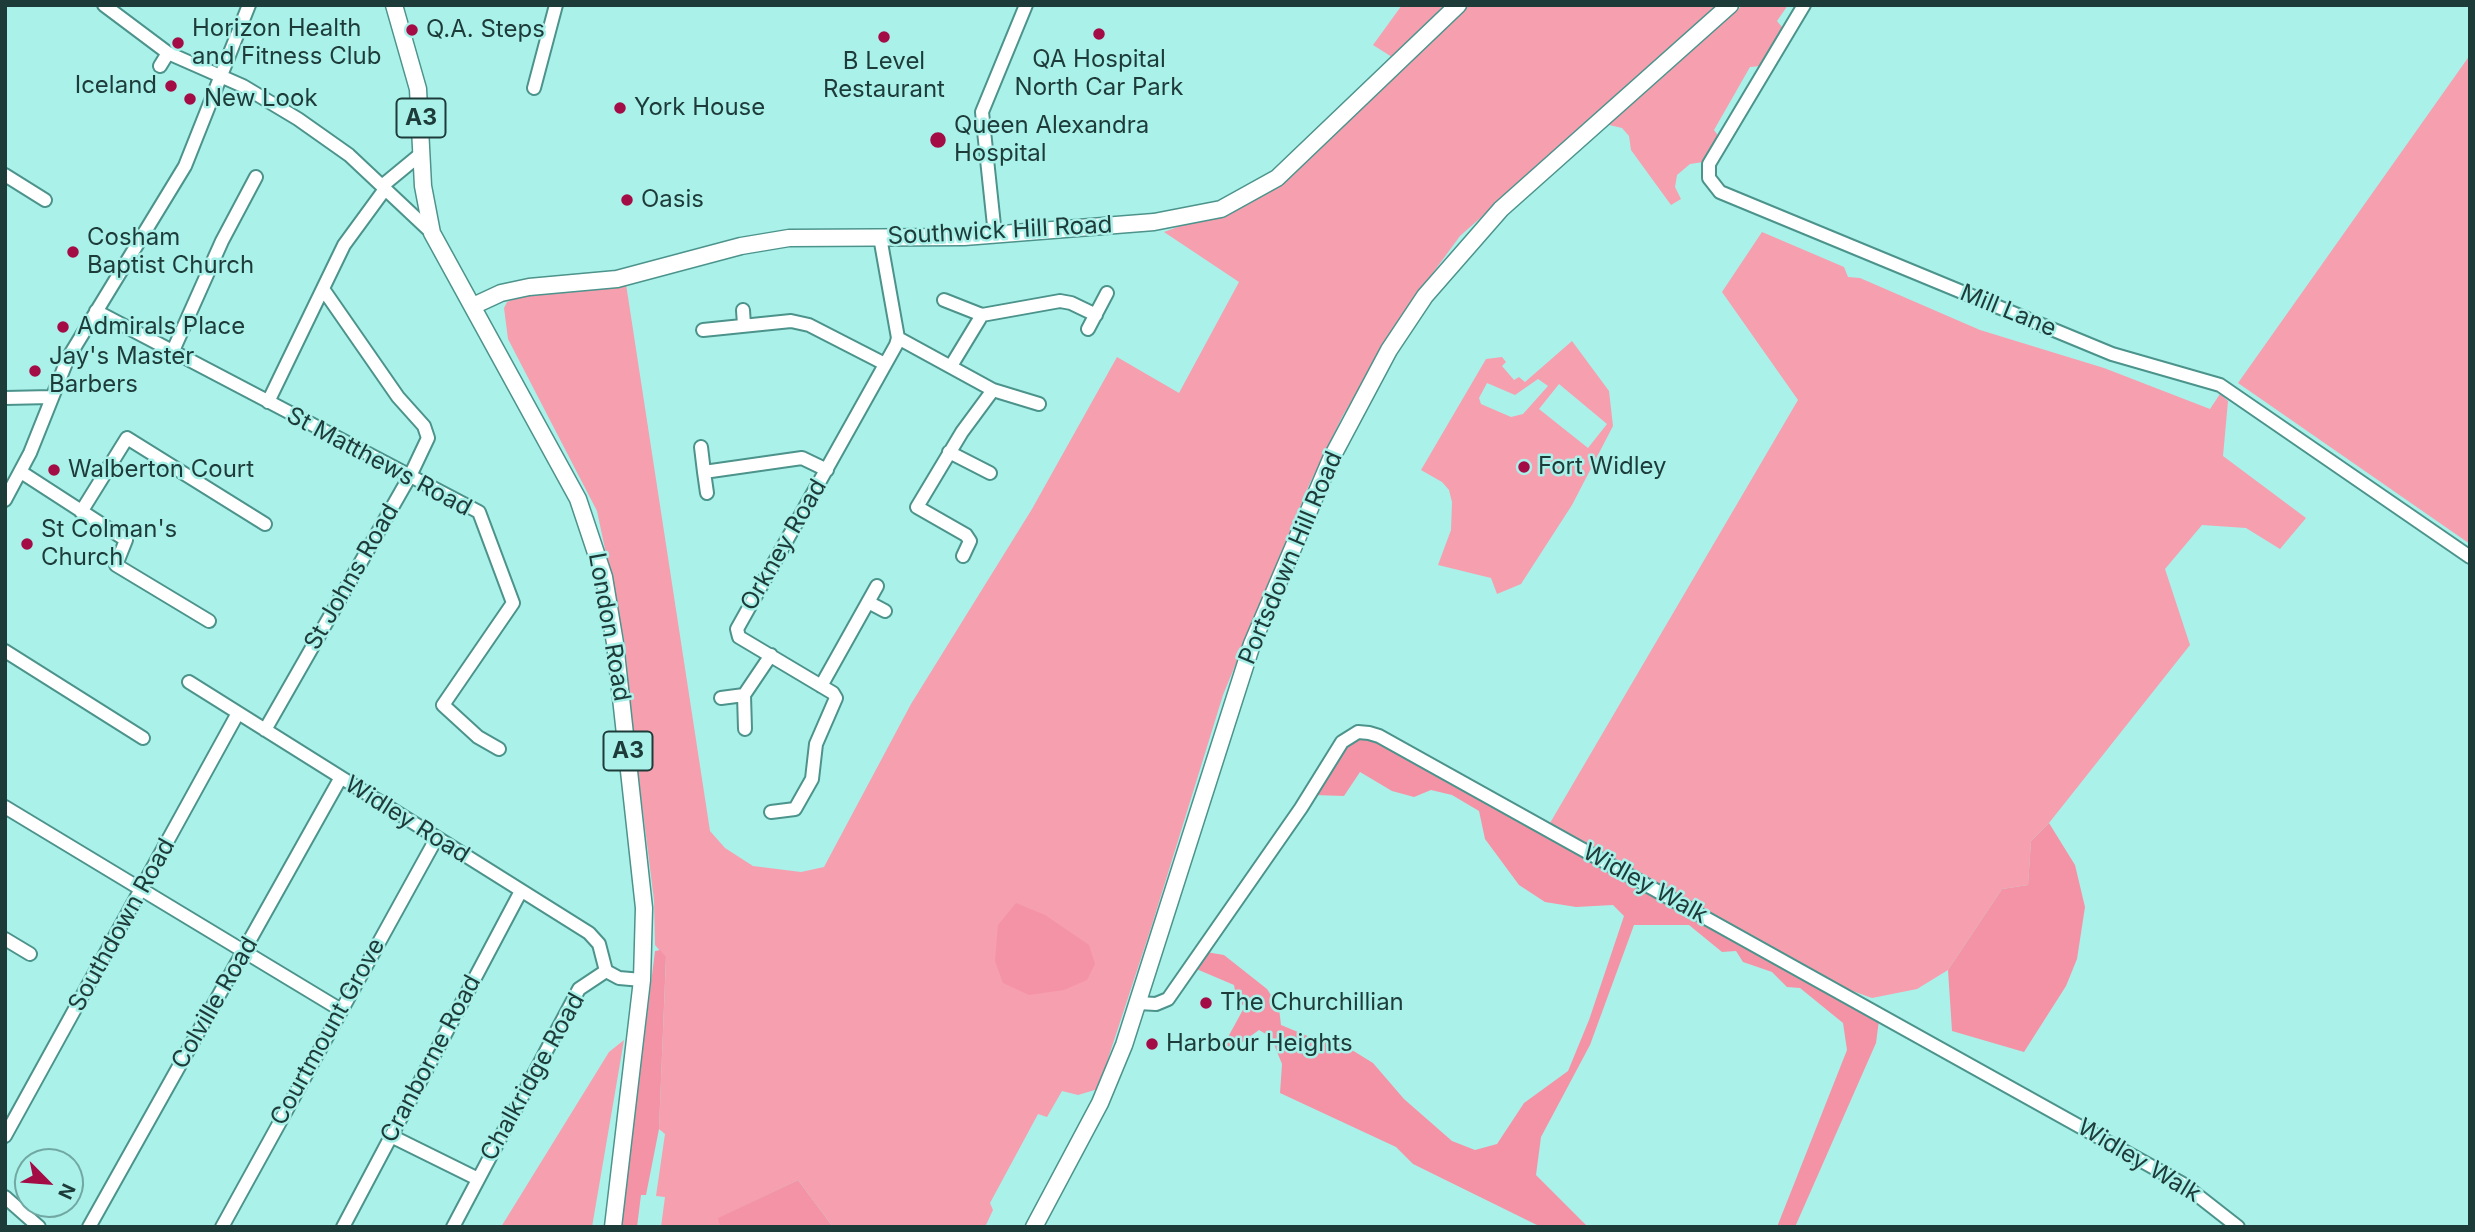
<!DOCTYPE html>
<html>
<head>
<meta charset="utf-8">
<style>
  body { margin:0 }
  #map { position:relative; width:2475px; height:1232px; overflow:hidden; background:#aaf1ea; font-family:Inter,sans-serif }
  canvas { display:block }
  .frame { position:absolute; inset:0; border:7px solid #1d3b38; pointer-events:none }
  .north { position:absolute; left:14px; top:1148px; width:70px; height:70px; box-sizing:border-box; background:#aaf1ea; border:2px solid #72a8a3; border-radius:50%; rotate:115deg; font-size:19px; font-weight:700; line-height:28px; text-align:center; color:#1d3b38 }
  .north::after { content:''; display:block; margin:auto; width:24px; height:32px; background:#a40c46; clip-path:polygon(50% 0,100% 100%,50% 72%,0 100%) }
</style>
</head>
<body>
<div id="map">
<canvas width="2475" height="1232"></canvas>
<div class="frame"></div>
<div class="north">N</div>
</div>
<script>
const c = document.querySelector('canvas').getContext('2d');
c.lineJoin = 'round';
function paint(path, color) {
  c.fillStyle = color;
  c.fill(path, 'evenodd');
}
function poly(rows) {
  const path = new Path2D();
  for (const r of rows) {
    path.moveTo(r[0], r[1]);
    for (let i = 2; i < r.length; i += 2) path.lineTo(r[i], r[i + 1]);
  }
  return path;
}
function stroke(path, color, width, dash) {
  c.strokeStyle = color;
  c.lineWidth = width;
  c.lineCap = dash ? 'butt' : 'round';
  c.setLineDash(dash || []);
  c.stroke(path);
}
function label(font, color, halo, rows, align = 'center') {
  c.font = font + ' Inter,sans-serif';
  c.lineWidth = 5;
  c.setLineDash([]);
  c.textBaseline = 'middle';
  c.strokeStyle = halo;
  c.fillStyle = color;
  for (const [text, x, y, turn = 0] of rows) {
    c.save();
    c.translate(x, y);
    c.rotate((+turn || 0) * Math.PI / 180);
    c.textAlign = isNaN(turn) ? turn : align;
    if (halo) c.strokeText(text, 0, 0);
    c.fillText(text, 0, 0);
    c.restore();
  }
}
paint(poly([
  [1402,5,1446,5,1392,57,1373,45],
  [1468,5,1721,5,1460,236,1407,308,1342,417,1309,485,1223,695,1151,928,1098,1089,1078,1095,1062,1091,1047,1117,1038,1114,990,1203,993,1210,985,1227,833,1227,798,1180,719,1218,720,1227,661,1227,665,1197,656,1196,665,1134,659,1129,666,958,655,945,654,900,631,716,625,644,597,511,508,339,504,308,507,302,519,297,626,284,710,831,725,848,753,866,801,872,824,867,911,704,1032,509,1117,357,1179,393,1239,282,1164,232,1269,193],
  [1743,5,1788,5,1777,21,1782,27,1782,36,1761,66,1750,67,1714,130,1719,137,1711,156,1703,162,1690,164,1677,175,1675,187,1681,199,1671,205,1631,150,1629,136,1622,128,1605,124],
  [2470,55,2470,544,2238,383],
  [1762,232,1844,267,1848,277,1860,278,1980,330,2104,368,2210,409,2220,394,2228,401,2223,456,2306,518,2280,549,2246,528,2202,525,2165,569,2190,645,2049,823,2031,841,2028,885,2002,889,1948,970,1917,989,1872,998,1847,989,1550,823,1798,400,1722,292],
  [1572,341,1609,391,1613,426,1572,505,1521,584,1497,594,1491,578,1438,565,1451,530,1452,502,1449,490,1442,482,1421,470,1486,359,1502,357,1506,362,1502,366,1514,380,1519,377,1525,382],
  [1538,379,1548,386,1523,414,1511,417,1481,404,1479,398,1487,383,1515,395],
  [1559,384,1607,424,1588,448,1539,409],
  [624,1040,592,1227,501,1227,609,1052]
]), '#f69faf');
paint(poly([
  [1356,738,1383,742,1879,1020,1876,1043,1795,1227,1777,1227,1847,1050,1843,1023,1800,988,1787,987,1772,972,1743,962,1736,951,1722,952,1689,925,1634,925,1590,1045,1541,1137,1536,1175,1588,1227,1541,1227,1413,1164,1396,1147,1280,1093,1282,1064,1271,1037,1259,1030,1230,1051,1222,1048,1245,1006,1237,1002,1234,985,1194,968,1206,952,1224,955,1267,989,1279,1008,1281,1025,1310,1037,1339,1042,1373,1063,1404,1099,1452,1141,1475,1150,1497,1144,1524,1103,1568,1071,1589,1020,1624,916,1613,905,1576,907,1545,902,1519,885,1485,839,1479,811,1452,795,1431,790,1414,797,1392,791,1360,772,1344,796,1314,795,1344,746],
  [2049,823,2075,865,2085,907,2077,959,2066,986,2024,1052,1952,1031,1948,970,2002,889,2028,885,2031,841],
  [1016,903,1045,915,1089,945,1095,964,1087,980,1064,990,1029,995,1003,983,995,961,998,925],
  [660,950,666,957,659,1129,646,1195,641,1195,637,1227,621,1227,655,951],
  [798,1180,833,1227,720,1227,718,1218]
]), '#f593a6');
const minor = poly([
  [104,5,168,53,243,86,298,119,349,155,432,233],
  [1804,5,1709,164,1709,178,1720,192,2112,354,2220,385,2470,557],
  [160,66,168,53],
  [534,88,556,5],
  [5,175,45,200],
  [382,186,422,153],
  [995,235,982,112,1026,5],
  [944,300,982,315],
  [743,310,744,325],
  [96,311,479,512,513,603,443,705,478,737,499,749],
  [1088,329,1107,293],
  [703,330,791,321,809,325,885,364],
  [898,338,993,390,962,432,917,507,966,535,970,541,963,556],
  [172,353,222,241,256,177],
  [951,366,982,315,1060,301,1071,303,1096,315],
  [993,390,1039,404],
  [5,398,51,397],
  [268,402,344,245,385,189],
  [701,447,704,472,802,458,827,470],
  [949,452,990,473],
  [21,472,126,540,116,565,209,621],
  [704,472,707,493],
  [5,500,30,453,68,358,185,166,249,5],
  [81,512,127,438,265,524],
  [868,602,885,611],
  [5,651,143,738],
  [189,682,589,933,599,944,606,971],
  [821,686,877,586],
  [721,698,744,695],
  [745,729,744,695,771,655],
  [265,730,410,476,428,438,424,426,398,397,323,289],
  [5,807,341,1010],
  [771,812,795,809,812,779,816,744,836,698,833,693,739,637,737,629,896,345,898,338,880,237],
  [5,939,30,954],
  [1138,1003,1156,1004,1168,999,1301,808,1342,742,1358,732,1369,733,1379,736,2183,1184,2238,1227],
  [5,1136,238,713],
  [391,1136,478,1179],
  [5,1197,39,1227],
  [89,1227,340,779],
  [222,1227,436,839],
  [343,1227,521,891],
  [453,1227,579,989,606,971,619,978,642,980]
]);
const major = poly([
  [394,5,418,89,423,186,432,233,578,499,604,577,615,643,644,908,642,980,613,1227],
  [473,306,501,293,529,287,617,279,741,246,789,238,964,237,1154,222,1221,209,1277,178,1458,5],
  [1034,1227,1100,1103,1124,1045,1252,644,1331,459,1389,350,1425,296,1501,209,1730,5]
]);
stroke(minor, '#4c938c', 16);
stroke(major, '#4c938c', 19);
stroke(minor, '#fff', 12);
stroke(major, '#fff', 16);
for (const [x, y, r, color] of [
  [412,30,7,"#a40c46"],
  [1099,34,7,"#a40c46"],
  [884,37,7,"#a40c46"],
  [178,43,7,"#a40c46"],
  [171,86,7,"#a40c46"],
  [190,99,7,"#a40c46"],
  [620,108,7,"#a40c46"],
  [938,140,9,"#a40c46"],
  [627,200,7,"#a40c46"],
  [73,252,7,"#a40c46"],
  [63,327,7,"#a40c46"],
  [35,371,7,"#a40c46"],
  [1524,467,7,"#a40c46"],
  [54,470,7,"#a40c46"],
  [27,544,7,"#a40c46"],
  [1206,1003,7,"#a40c46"],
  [1152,1044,7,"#a40c46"]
]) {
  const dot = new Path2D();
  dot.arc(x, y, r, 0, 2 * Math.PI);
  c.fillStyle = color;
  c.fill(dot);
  stroke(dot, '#aaf1ea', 2.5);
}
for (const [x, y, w] of [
  [421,118,49],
  [628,751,49]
]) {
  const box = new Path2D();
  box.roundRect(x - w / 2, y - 19.5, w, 39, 5);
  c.fillStyle = '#aaf1ea';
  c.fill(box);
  stroke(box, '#1d3b38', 2);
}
label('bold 23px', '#1d3b38', null, [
  ["A3",421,118],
  ["A3",628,751]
]);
label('24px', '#1d3b38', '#aaf1ea', [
  ["Horizon Health",192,29],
  ["and Fitness Club",192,57],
  ["Q.A. Steps",426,30],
  ["QA Hospital",1099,60,"center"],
  ["North Car Park",1099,88,"center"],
  ["B Level",884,62,"center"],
  ["Restaurant",884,90,"center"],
  ["Iceland",157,86,"right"],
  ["New Look",204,99],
  ["York House",634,108],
  ["Queen Alexandra",954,126],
  ["Hospital",954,154],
  ["Oasis",641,200],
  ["Cosham",87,238],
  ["Baptist Church",87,266],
  ["Admirals Place",77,327],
  ["Jay's Master",49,357],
  ["Barbers",49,385],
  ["Fort Widley",1538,467],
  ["Walberton Court",68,470],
  ["St Colman's",41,530],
  ["Church",41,558],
  ["The Churchillian",1220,1003],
  ["Harbour Heights",1166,1044]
], 'left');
label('24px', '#1d3b38', '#aaf1ea', [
  ["Southwick Hill Road",1000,231,-3],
  ["Mill Lane",2008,311,22],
  ["St Matthews Road",379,462,28],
  ["Orkney Road",784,545,-60],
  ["Portsdown Hill Road",1291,558,-67],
  ["St Johns Road",352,577,-60],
  ["London Road",609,627,80],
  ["Widley Road",407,820,32],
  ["Widley Walk",1645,884,29],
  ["Southdown Road",122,925,-61],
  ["Colville Road",215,1003,-60],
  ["Courtmount Grove",328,1032,-61],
  ["Cranborne Road",431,1059,-62],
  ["Chalkridge Road",533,1077,-61],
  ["Widley Walk",2139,1161,31]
]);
</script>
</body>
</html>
